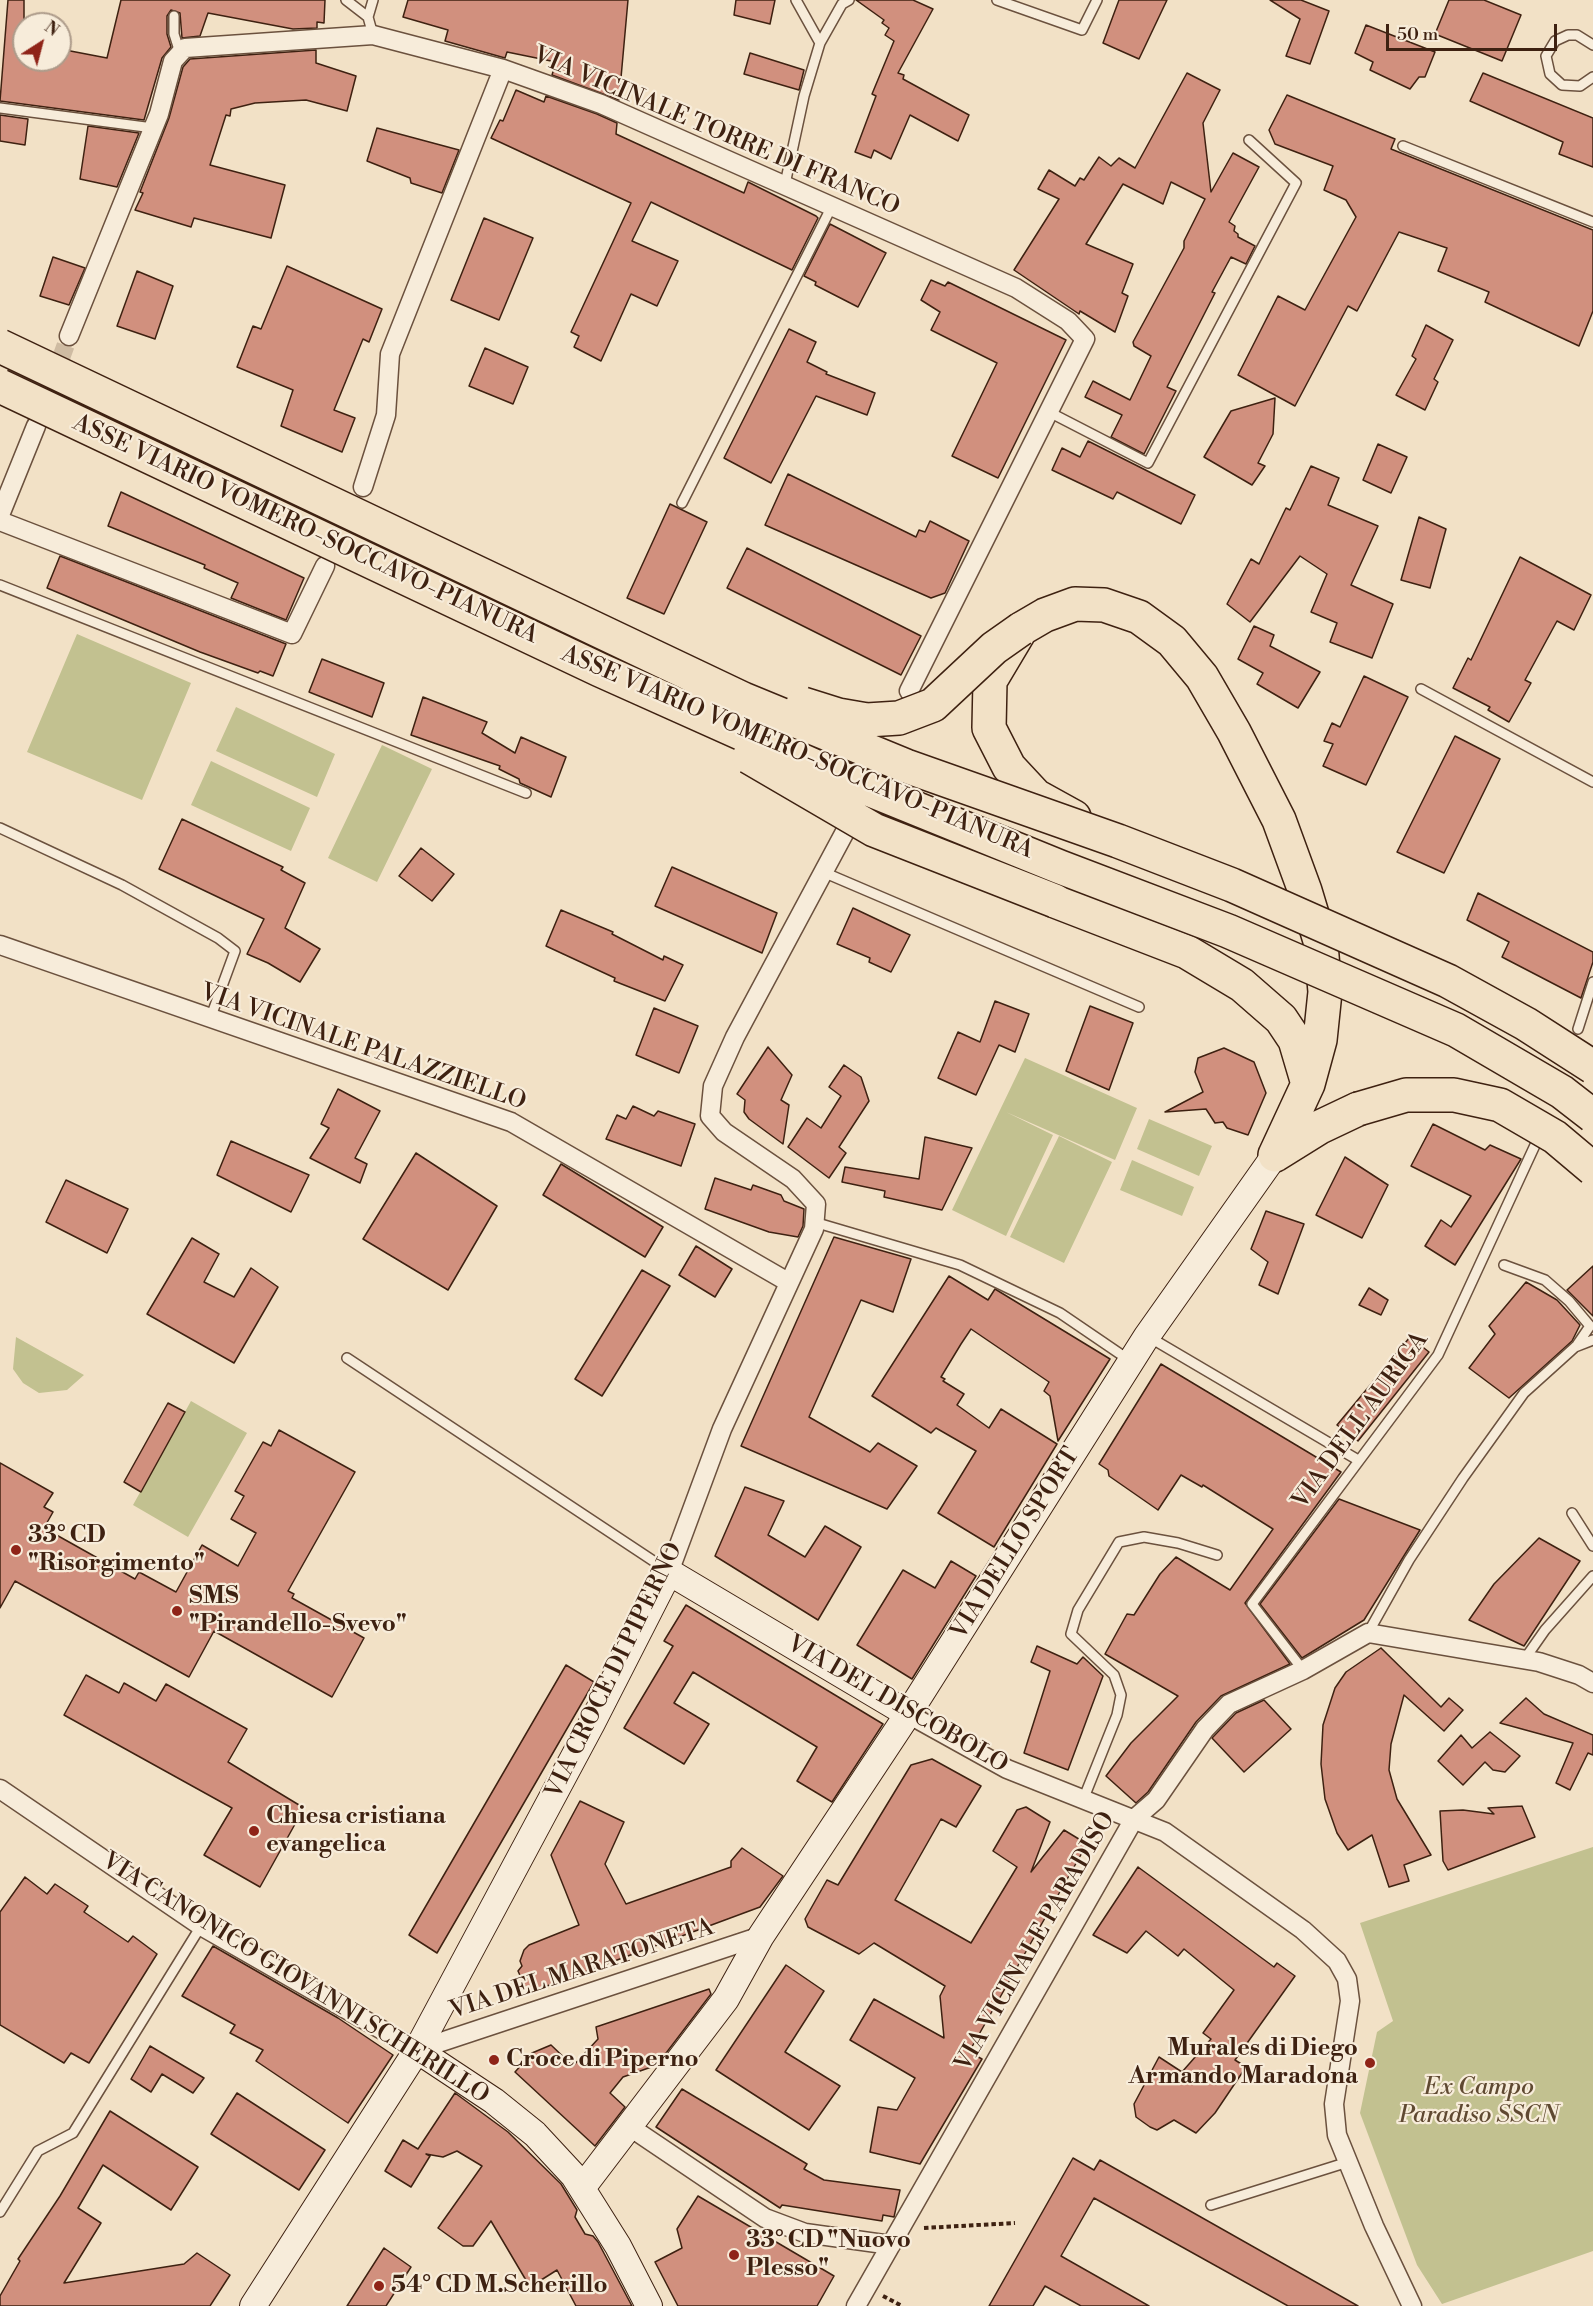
<!DOCTYPE html>
<html>
<head>
<meta charset="utf-8">
<style>
  body { margin:0 }
  #map { position:relative; width:1593px; height:2306px; overflow:hidden; background:#f2e1c6; font-family:"Libre Bodoni",serif }
  canvas { display:block }
  .north { position:absolute; left:12px; top:12px; width:60px; height:60px; box-sizing:border-box; background:#f7ecda; border:2px solid #ad9b8a; border-radius:50%; rotate:36deg; font-size:16px; font-weight:700; line-height:24px; text-align:center; color:#3e2111 }
  .north::after { content:''; display:block; margin:auto; width:21px; height:27px; background:#8f2418; clip-path:polygon(50% 0,100% 100%,50% 72%,0 100%) }
  .scale { position:absolute; left:1386px; top:24px; width:171px; height:27px; box-sizing:border-box; border:3px solid #3e2111; border-top:0; padding-left:8px; font-size:18px; line-height:21px; white-space:nowrap; color:#3e2111; -webkit-text-stroke:4px #f7ecda; paint-order:stroke }
</style>
</head>
<body>
<div id="map">
<canvas width="1593" height="2306"></canvas>
<div class="north">N</div>
<div class="scale">50 m</div>
</div>
<script>
const c = document.querySelector('canvas').getContext('2d');
c.lineJoin = 'round';
function paint(path, color) {
  c.fillStyle = color;
  c.fill(path, 'evenodd');
}
function poly(rows) {
  const path = new Path2D();
  for (const r of rows) {
    path.moveTo(r[0], r[1]);
    for (let i = 2; i < r.length; i += 2) path.lineTo(r[i], r[i + 1]);
  }
  return path;
}
function stroke(path, color, width, dash) {
  c.strokeStyle = color;
  c.lineWidth = width;
  c.lineCap = dash ? 'butt' : 'round';
  c.setLineDash(dash || []);
  c.stroke(path);
}
function label(font, color, halo, rows, align = 'center') {
  c.font = font + ' "Libre Bodoni",serif';
  c.lineWidth = 4.5;
  c.setLineDash([]);
  c.textBaseline = 'middle';
  c.strokeStyle = halo;
  c.fillStyle = color;
  for (const [text, x, y, turn = 0] of rows) {
    c.save();
    c.translate(x, y);
    c.rotate((+turn || 0) * Math.PI / 180);
    c.textAlign = isNaN(turn) ? turn : align;
    if (halo) c.strokeText(text, 0, 0);
    c.fillText(text, 0, 0);
    c.restore();
  }
}
paint(poly([
  [77,634,191,683,142,800,27,752],
  [236,707,335,754,317,797,216,751],
  [382,745,432,769,377,882,328,858],
  [211,761,310,808,291,851,191,805],
  [1025,1058,1137,1108,1115,1160,1006,1112,1053,1135,1006,1236,952,1210],
  [1149,1119,1212,1146,1199,1176,1137,1149],
  [1059,1136,1112,1162,1064,1263,1010,1237],
  [1132,1160,1194,1187,1182,1216,1120,1190],
  [16,1337,84,1375,67,1390,39,1393,23,1383,13,1369],
  [191,1401,247,1433,188,1537,133,1505],
  [1593,1847,1593,2251,1442,2304,1417,2265,1360,2113,1377,2032,1393,2021,1360,1923]
]), '#c2c190');
const building = poly([
  [8,0,24,0,24,60,60,60,60,49,107,58,121,0,325,0,324,23,317,22,317,28,293,29,208,13,200,36,182,38,180,13,171,10,167,16,167,34,171,47,162,58,144,120,0,101,8,0],
  [408,0,628,0,619,100,552,75,556,62,507,52,505,58,445,41,448,30,403,17,408,0],
  [736,0,775,0,770,24,734,15,736,0],
  [856,0,913,0,933,9,898,73,904,75,903,79,969,115,958,141,910,115,891,159,874,150,871,158,855,152,876,96,872,94,894,41,885,35,889,28,882,23,884,20,856,0],
  [1119,0,1167,0,1139,59,1103,43,1119,0],
  [1270,0,1301,0,1329,11,1310,64,1286,56,1300,19,1270,0],
  [1449,0,1484,0,1521,15,1502,61,1435,34,1449,0],
  [1366,25,1435,52,1425,77,1419,77,1410,89,1370,70,1373,62,1355,53,1366,25],
  [316,50,316,63,356,76,347,111,306,100,255,103,231,109,230,116,226,115,210,165,285,185,271,238,194,218,191,227,135,210,143,193,140,192,169,118,183,67,190,59,316,50],
  [750,53,804,70,799,90,744,74,750,53],
  [1187,73,1220,90,1203,123,1211,192,1233,153,1259,167,1229,222,1235,226,1234,231,1238,234,1238,237,1255,246,1246,264,1231,257,1212,292,1215,293,1167,387,1176,391,1144,454,1111,437,1122,415,1085,397,1093,381,1130,400,1151,356,1134,346,1133,342,1184,248,1184,241,1205,199,1171,182,1163,204,1123,184,1086,244,1133,264,1122,293,1128,296,1115,332,1080,311,1079,314,1014,270,1059,199,1038,189,1049,170,1075,186,1080,178,1084,180,1099,157,1111,166,1119,158,1135,168,1187,73],
  [1483,73,1593,118,1593,167,1559,154,1563,142,1470,101,1483,73],
  [516,90,544,102,546,96,597,114,617,123,616,134,744,193,748,182,816,216,818,218,792,270,651,202,632,241,678,261,657,306,631,294,601,361,574,347,579,336,571,332,631,203,491,138,500,120,503,121,516,90],
  [1287,95,1395,139,1391,149,1593,230,1593,311,1579,346,1485,302,1489,292,1438,271,1447,248,1399,232,1357,311,1348,306,1295,406,1238,375,1278,296,1305,310,1356,217,1346,200,1324,190,1333,166,1275,144,1269,130,1287,95],
  [0,115,28,119,25,145,0,141,0,115],
  [88,126,139,133,117,187,80,179,88,126],
  [377,128,459,150,442,193,411,183,410,178,367,161,377,128],
  [484,218,533,238,499,320,451,300,484,218],
  [830,224,886,253,858,307,815,285,816,282,804,276,830,224],
  [53,257,85,268,69,305,40,296,53,257],
  [287,266,382,309,369,342,363,339,334,410,355,418,342,452,281,426,293,390,237,367,253,326,261,329,287,266],
  [137,271,173,286,155,339,117,326,137,271],
  [931,280,945,286,948,282,1066,340,998,478,952,456,997,363,931,330,940,312,921,300,931,280],
  [1426,325,1453,340,1434,379,1438,382,1425,410,1396,395,1416,359,1412,356,1426,325],
  [789,329,816,342,807,362,827,372,826,374,875,393,867,415,816,396,771,483,724,458,789,329],
  [485,348,528,367,513,404,469,386,485,348],
  [1275,398,1273,434,1258,463,1265,466,1252,485,1204,457,1231,411,1275,398],
  [1088,441,1195,495,1181,524,1117,492,1113,499,1052,470,1062,448,1080,457,1088,441],
  [1378,444,1407,457,1391,493,1363,480,1378,444],
  [1311,466,1339,478,1328,505,1378,526,1351,585,1393,604,1372,658,1330,642,1337,623,1311,612,1327,574,1300,556,1250,622,1227,604,1251,559,1259,564,1286,508,1290,510,1311,466],
  [788,474,916,537,919,530,925,532,930,521,969,541,945,593,931,598,765,525,788,474],
  [121,492,304,578,286,620,231,598,238,583,204,568,205,565,108,526,121,492],
  [670,504,707,522,664,614,627,598,670,504],
  [1419,517,1446,529,1430,588,1401,580,1419,517],
  [747,548,921,636,901,675,727,588,747,548],
  [60,556,286,644,273,676,260,671,258,673,200,652,47,588,60,556],
  [1520,557,1591,595,1574,630,1557,621,1525,680,1531,683,1509,722,1488,710,1490,707,1453,688,1468,658,1471,660,1520,557],
  [1254,626,1274,635,1270,646,1320,672,1298,708,1257,684,1263,673,1238,659,1254,626],
  [322,659,384,683,372,717,309,692,322,659],
  [1364,676,1408,697,1366,785,1323,766,1333,744,1324,741,1332,723,1340,727,1364,676],
  [423,697,487,722,482,733,515,753,521,737,566,757,551,797,520,783,519,779,499,769,500,766,411,735,423,697],
  [1455,736,1500,759,1444,873,1397,852,1455,736],
  [182,819,283,867,281,870,305,883,285,928,320,949,300,982,268,963,247,954,264,919,159,869,182,819],
  [421,848,454,874,432,901,399,876,421,848],
  [672,867,777,913,762,953,655,906,672,867],
  [1478,893,1593,952,1593,962,1581,998,1502,957,1509,942,1467,920,1478,893],
  [853,908,910,935,891,972,869,962,870,958,837,944,853,908],
  [561,910,613,932,612,934,663,960,664,956,683,965,665,1001,614,981,615,978,546,946,561,910],
  [995,1001,1029,1014,1015,1052,999,1045,976,1095,938,1078,958,1032,980,1042,995,1001],
  [1090,1006,1133,1023,1109,1090,1066,1071,1090,1006],
  [654,1008,698,1026,679,1073,636,1055,654,1008],
  [768,1047,792,1075,781,1100,789,1105,783,1144,749,1119,744,1112,745,1100,737,1094,768,1047],
  [1224,1048,1254,1062,1266,1093,1248,1135,1227,1128,1223,1122,1215,1123,1206,1109,1165,1112,1203,1092,1195,1072,1198,1058,1224,1048],
  [844,1065,861,1077,869,1101,839,1147,846,1153,829,1178,788,1147,807,1118,821,1128,841,1096,829,1087,844,1065],
  [338,1089,380,1111,355,1158,367,1164,360,1183,310,1158,329,1128,321,1124,338,1089],
  [633,1106,654,1116,658,1111,695,1124,681,1166,606,1139,617,1115,626,1119,633,1106],
  [1433,1124,1485,1150,1490,1145,1521,1159,1455,1265,1425,1246,1441,1220,1451,1227,1471,1196,1411,1166,1433,1124],
  [925,1137,972,1148,942,1210,884,1197,885,1191,842,1182,845,1167,919,1179,925,1137],
  [231,1141,309,1175,291,1212,217,1175,231,1141],
  [416,1153,497,1206,448,1290,363,1239,416,1153],
  [1345,1157,1388,1185,1362,1238,1316,1215,1345,1157],
  [561,1164,663,1227,645,1257,543,1195,561,1164],
  [715,1178,751,1190,753,1185,781,1195,784,1201,804,1209,803,1226,798,1237,769,1232,705,1209,715,1178],
  [66,1180,128,1209,107,1253,46,1222,66,1180],
  [1266,1211,1304,1224,1278,1294,1259,1285,1268,1262,1251,1249,1266,1211],
  [834,1237,911,1259,893,1312,861,1300,809,1417,870,1452,878,1443,917,1466,887,1509,741,1446,834,1237],
  [192,1238,219,1254,204,1282,234,1297,251,1268,278,1287,234,1363,147,1314,192,1238],
  [696,1246,732,1269,715,1297,679,1275,696,1246],
  [1593,1266,1593,1316,1567,1290,1593,1266],
  [642,1270,670,1286,602,1396,575,1379,642,1270],
  [949,1276,988,1300,995,1289,1110,1359,1058,1441,1050,1396,1044,1391,1049,1382,971,1329,961,1344,941,1377,945,1379,943,1381,964,1394,957,1405,989,1428,1001,1409,1057,1444,994,1547,938,1513,976,1451,936,1428,931,1433,872,1396,949,1276],
  [1526,1282,1557,1300,1580,1325,1572,1341,1509,1398,1469,1368,1495,1334,1489,1326,1526,1282],
  [1369,1288,1388,1300,1381,1315,1359,1305,1369,1288],
  [1410,1337,1429,1352,1358,1441,1337,1425,1410,1337],
  [1161,1364,1341,1472,1245,1603,1290,1664,1221,1696,1196,1722,1148,1792,1136,1803,1106,1776,1131,1743,1178,1696,1105,1654,1127,1614,1134,1615,1160,1574,1176,1557,1230,1590,1273,1529,1203,1485,1202,1487,1181,1475,1158,1510,1109,1476,1108,1470,1099,1464,1161,1364],
  [168,1403,185,1412,141,1492,124,1482,168,1403],
  [279,1430,355,1472,288,1591,294,1594,292,1598,364,1638,332,1697,214,1631,189,1677,15,1581,0,1608,0,1463,53,1493,44,1507,53,1512,44,1528,135,1579,139,1572,176,1592,202,1545,238,1566,256,1533,231,1519,244,1496,235,1491,263,1442,271,1446,279,1430],
  [745,1487,784,1501,768,1535,805,1557,825,1526,861,1547,818,1620,715,1556,745,1487],
  [1339,1499,1420,1530,1364,1620,1302,1658,1260,1604,1339,1499],
  [1539,1538,1580,1561,1524,1646,1469,1620,1494,1584,1539,1538],
  [951,1561,976,1576,912,1679,857,1645,903,1570,935,1588,951,1561],
  [686,1605,883,1724,832,1802,797,1781,817,1747,693,1672,674,1703,709,1724,684,1764,624,1728,673,1646,664,1641,686,1605],
  [1037,1646,1077,1664,1083,1657,1103,1676,1068,1770,1024,1753,1050,1671,1031,1662,1037,1646],
  [1381,1648,1441,1707,1449,1698,1463,1710,1444,1731,1404,1695,1391,1744,1389,1770,1397,1799,1431,1855,1404,1865,1409,1881,1389,1887,1372,1835,1348,1850,1337,1833,1325,1799,1321,1764,1323,1725,1335,1688,1346,1672,1381,1648],
  [566,1665,594,1682,437,1953,409,1935,566,1665],
  [86,1675,119,1693,124,1683,156,1701,166,1684,247,1729,228,1762,304,1808,260,1887,204,1855,232,1808,64,1715,86,1675],
  [1526,1698,1544,1714,1593,1735,1593,1755,1588,1753,1570,1790,1556,1783,1573,1743,1500,1723,1526,1698],
  [1264,1700,1291,1729,1244,1772,1212,1738,1236,1713,1264,1700],
  [1490,1732,1520,1756,1505,1772,1493,1770,1485,1762,1463,1785,1438,1761,1461,1735,1472,1748,1490,1732],
  [932,1759,981,1786,956,1827,941,1819,895,1900,971,1943,1017,1867,993,1851,1017,1810,1026,1807,1050,1822,1031,1872,1064,1830,1087,1844,969,2052,982,2059,920,2164,870,2152,878,2107,897,2110,915,2078,850,2040,874,1999,944,2038,940,1996,945,1986,874,1943,859,1954,808,1927,805,1919,827,1880,838,1885,911,1765,932,1759],
  [580,1801,624,1822,605,1864,626,1904,731,1867,731,1861,742,1848,783,1876,760,1907,528,1993,518,1971,522,1966,520,1961,524,1950,529,1945,579,1925,551,1855,580,1801],
  [1522,1806,1535,1837,1448,1870,1443,1861,1440,1811,1463,1810,1494,1814,1488,1808,1522,1806],
  [1138,1867,1274,1967,1277,1963,1295,1976,1235,2060,1246,2067,1215,2113,1196,2133,1174,2120,1157,2130,1150,2127,1136,2117,1134,2104,1159,2057,1182,2072,1211,2039,1203,2033,1234,1990,1184,1949,1178,1956,1146,1931,1127,1953,1093,1935,1138,1867],
  [25,1877,47,1894,55,1884,88,1906,84,1912,128,1942,133,1936,157,1954,89,2063,71,2053,64,2063,0,2025,0,1912,25,1877],
  [213,1946,338,2018,393,2055,348,2123,256,2061,263,2050,230,2033,235,2025,182,1996,213,1946],
  [786,1965,824,1991,785,2052,840,2086,809,2130,716,2070,786,1965],
  [709,1989,711,1994,657,2065,623,2077,610,2093,625,2107,595,2146,515,2072,532,2053,551,2045,573,2066,598,2039,596,2027,709,1989],
  [150,2046,204,2078,193,2093,162,2074,151,2092,131,2079,150,2046],
  [682,2089,807,2164,804,2169,824,2180,900,2190,894,2217,883,2215,882,2221,782,2205,780,2208,656,2127,682,2089],
  [237,2093,325,2150,299,2190,211,2134,237,2093],
  [455,2093,508,2132,561,2184,577,2210,575,2217,585,2234,593,2236,598,2242,632,2306,576,2306,557,2270,530,2287,491,2221,473,2246,463,2246,438,2228,482,2166,457,2151,443,2157,426,2154,430,2156,411,2187,385,2171,403,2140,418,2149,455,2093],
  [110,2111,198,2167,171,2210,103,2165,78,2208,101,2223,64,2283,184,2264,197,2253,230,2275,210,2306,0,2306,0,2296,20,2261,18,2259,60,2196,110,2111],
  [1073,2158,1094,2170,1100,2160,1358,2306,1288,2306,1094,2198,1061,2256,1149,2306,1081,2306,1045,2286,1033,2306,989,2306,1073,2158],
  [698,2196,834,2276,817,2306,678,2306,655,2262,682,2248,677,2229,698,2196],
  [384,2248,411,2267,386,2306,347,2306,384,2248]
]);
paint(building, '#d1907e');
stroke(building, '#3e2111', 1.5);
stroke(poly([
  [41,413,69,336]
]), '#cebba2', 18, [18, 9]);
const lane = poly([
  [346,0,368,17,373,35],
  [997,0,1082,30,1097,0],
  [174,16,174,34,180,53],
  [368,17,373,0],
  [820,43,842,4,849,0],
  [1593,45,1577,35,1568,35,1555,41,1546,56,1550,74,1562,85,1580,86,1593,77],
  [0,108,153,128],
  [1403,146,1593,222],
  [785,184,804,96,820,43,796,0],
  [1049,412,1148,463,1296,183,1249,140],
  [682,503,832,206],
  [0,585,526,793],
  [1421,689,1593,782],
  [0,828,122,885,218,938,235,951,210,1019],
  [823,872,1139,1007],
  [1578,1029,1593,982],
  [814,1222,960,1265,1060,1313,1129,1360],
  [1504,1265,1545,1280,1569,1301,1590,1326,1577,1345],
  [1149,1337,1358,1460],
  [347,1358,667,1570],
  [1572,1513,1593,1546],
  [1368,1633,1409,1560,1463,1478,1524,1393,1575,1347,1593,1340],
  [1524,1660,1545,1630,1593,1576],
  [1303,1670,1252,1604,1438,1355,1536,1143],
  [1083,1800,1117,1715,1121,1695,1114,1675,1071,1634,1078,1610,1119,1542,1144,1537,1178,1543,1217,1555],
  [1211,2205,1348,2162],
  [0,2212,38,2151,73,2133,201,1926]
]);
const street = poly([
  [69,336,159,114,173,61,185,48,373,35,503,69,601,104,1016,288,1068,321,1085,339,909,691],
  [363,487,386,415,390,354,503,69],
  [0,515,36,426],
  [0,521,292,634,325,566],
  [0,945,511,1122,788,1282],
  [669,1572,722,1429,814,1229,816,1204,793,1179,724,1132,710,1116,713,1086,735,1037,847,828],
  [908,1714,1007,1769,1165,1832,1303,1930,1337,1961,1347,1979,1350,2001,1334,2104,1337,2135,1374,2226,1412,2306],
  [0,1789,201,1926,417,2050,761,1936],
  [630,2127,765,2218,805,2233,891,2245],
  [856,2306,1134,1819,1156,1800,1205,1729,1229,1704,1303,1670,1368,1633,1539,1662,1579,1675,1593,1683]
]);
const secondary = poly([
  [417,2050,494,2101,535,2134,574,2176,618,2246,649,2306],
  [582,2188,726,1999,761,1936,908,1714,1147,1336,1275,1155],
  [253,2306,417,2050,592,1723,669,1572,908,1714]
]);
const highway = poly([
  [1074,817,1036,796,1009,767,989,728,990,681,1021,629,1045,615,1075,604,1104,605,1139,617,1172,641,1202,677,1234,732,1279,820,1305,891,1321,944,1325,992,1320,1040,1308,1084,1275,1155],
  [1055,901,1187,952,1242,985,1281,1019,1295,1040,1308,1084],
  [1275,1155,1320,1127,1358,1109]
]);
stroke(lane, '#6b513e', 12);
stroke(street, '#6b513e', 21);
stroke(secondary, '#3e2111', 28);
stroke(highway, '#3e2111', 36);
stroke(poly([
  [924,2228,1015,2223],
  [883,2296,902,2306]
]), '#3e2111', 4, [4.5, 3]);
stroke(lane, '#f7ecda', 9);
stroke(street, '#f7ecda', 18);
stroke(secondary, '#f7ecda', 26);
stroke(highway, '#f2e1c6', 33);
const highwayBridge = poly([
  [0,346,743,699,906,766,1118,841,1232,885,1448,981,1526,1024,1593,1067],
  [0,386,600,670,841,778,1060,867,1228,931,1456,1030,1562,1092,1593,1116],
  [803,704,838,715,867,720,899,718,933,705,994,648,1021,629],
  [749,757,874,830,1055,901],
  [1358,1109,1406,1095,1454,1095,1500,1105,1555,1137,1593,1169]
]);
stroke(highwayBridge, '#3e2111', 36, []);
stroke(highwayBridge, '#f2e1c6', 33);
for (const [x, y, r, color] of [
  [16,1550,6,"#8f2418"],
  [177,1611,6,"#8f2418"],
  [254,1831,6,"#8f2418"],
  [494,2060,6,"#8f2418"],
  [1370,2063,6,"#8f2418"],
  [734,2255,6,"#8f2418"],
  [379,2286,6,"#8f2418"]
]) {
  const dot = new Path2D();
  dot.arc(x, y, r, 0, 2 * Math.PI);
  c.fillStyle = color;
  c.fill(dot);
  stroke(dot, '#f7ecda', 2);
}
label('24px', '#3e2111', '#f7ecda', [
  ["VIA VICINALE TORRE DI FRANCO",716,132,23],
  ["ASSE VIARIO VOMERO-SOCCAVO-PIANURA",305,530,25],
  ["ASSE VIARIO VOMERO-SOCCAVO-PIANURA",797,753,23],
  ["VIA VICINALE PALAZZIELLO",363,1048,19],
  ["VIA DELL'AURIGA",1361,1421,-54],
  ["VIA DELLO SPORT",1016,1544,-58],
  ["VIA CROCE DI PIPERNO",615,1671,-64],
  ["VIA DEL DISCOBOLO",897,1705,30],
  ["VIA VICINALE PARADISO",1036,1942,-60],
  ["VIA DEL MARATONETA",582,1970,-18],
  ["VIA CANONICO GIOVANNI SCHERILLO",295,1979,32]
]);
label('bold 24px', '#3e2111', '#f7ecda', [
  ["33° CD",28,1536],
  ["\"Risorgimento\"",28,1564],
  ["SMS",189,1597],
  ["\"Pirandello-Svevo\"",189,1625],
  ["Chiesa cristiana",266,1817],
  ["evangelica",266,1845],
  ["Murales di Diego",1358,2049,"right"],
  ["Armando Maradona",1358,2077,"right"],
  ["Croce di Piperno",506,2060],
  ["33° CD \"Nuovo",746,2241],
  ["Plesso\"",746,2269],
  ["54° CD M.Scherillo",391,2286]
], 'left');
label('italic 24px', '#5f4931', '#f7ecda', [
  ["Ex Campo",1479,2088],
  ["Paradiso SSCN",1479,2116]
]);
</script>
</body>
</html>
